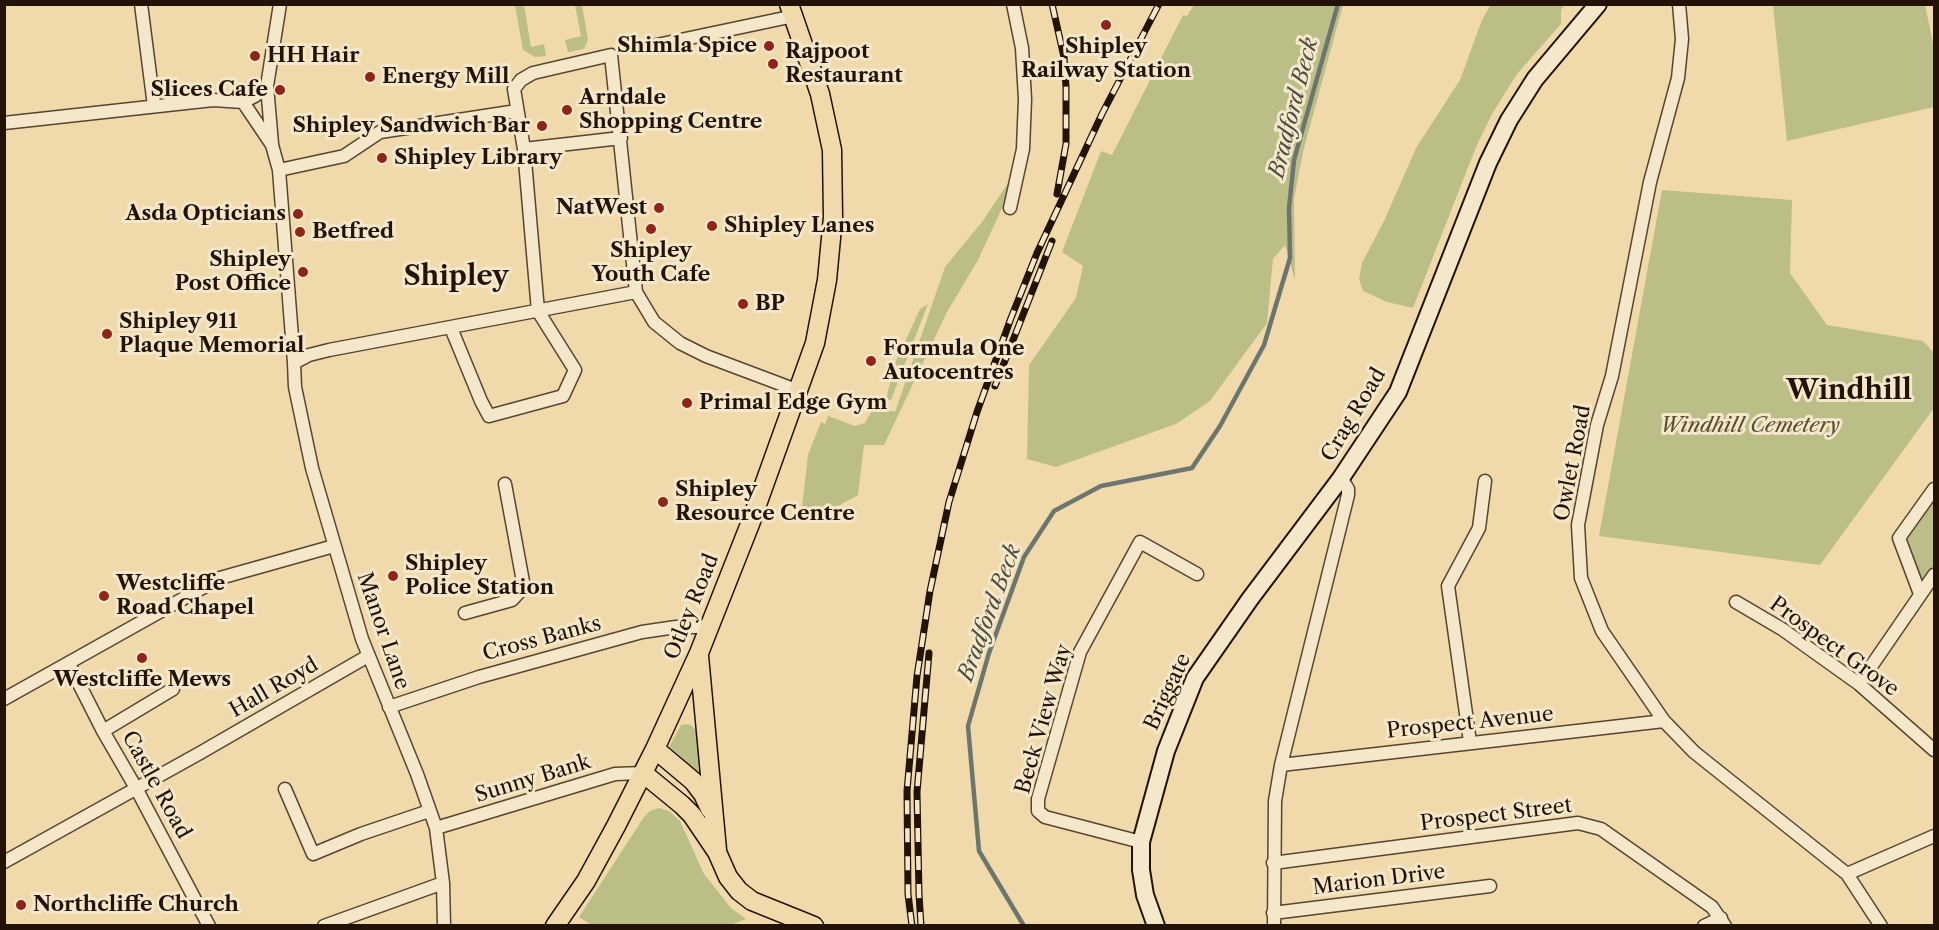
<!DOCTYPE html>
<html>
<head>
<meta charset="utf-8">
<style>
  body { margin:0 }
  #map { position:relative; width:1939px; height:930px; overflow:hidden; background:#f0daac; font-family:"Libre Caslon Text",serif }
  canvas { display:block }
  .frame { position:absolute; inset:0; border:6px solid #221306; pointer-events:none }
</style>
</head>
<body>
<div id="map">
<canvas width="1939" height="930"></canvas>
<div class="frame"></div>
</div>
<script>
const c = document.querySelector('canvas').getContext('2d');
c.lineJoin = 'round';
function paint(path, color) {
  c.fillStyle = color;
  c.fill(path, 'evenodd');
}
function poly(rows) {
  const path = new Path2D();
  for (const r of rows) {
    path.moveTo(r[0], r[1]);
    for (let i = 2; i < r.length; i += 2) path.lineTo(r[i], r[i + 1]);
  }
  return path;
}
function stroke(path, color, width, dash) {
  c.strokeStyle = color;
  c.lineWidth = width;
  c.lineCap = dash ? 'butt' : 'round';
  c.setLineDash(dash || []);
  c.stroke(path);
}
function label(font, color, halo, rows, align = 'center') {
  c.font = font + ' "Libre Caslon Text",serif';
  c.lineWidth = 6;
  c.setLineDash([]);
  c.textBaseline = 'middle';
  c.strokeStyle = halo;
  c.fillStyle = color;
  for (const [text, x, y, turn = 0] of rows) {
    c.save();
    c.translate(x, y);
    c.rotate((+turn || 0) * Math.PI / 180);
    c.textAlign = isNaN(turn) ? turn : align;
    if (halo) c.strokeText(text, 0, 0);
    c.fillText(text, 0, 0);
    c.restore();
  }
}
paint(poly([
  [1491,4,1565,5,1561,10,1561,24,1517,74,1492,114,1476,147,1413,308,1387,302,1363,291,1359,279,1362,263,1384,221,1416,148,1460,80,1482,20],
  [515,5,524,5,531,47,544,44,546,56,535,57,523,50],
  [575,5,582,5,588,40,584,49,568,52,565,40,581,36],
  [1194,5,1343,5,1303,152,1294,199,1295,280,1285,245,1273,259,1267,323,1210,401,1176,424,1056,467,1027,459,1029,365,1076,298,1083,266,1062,252,1101,151,1112,155,1183,15,1187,16],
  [1773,5,1925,5,1934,48,1934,107,1787,141],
  [1008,183,1003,206,978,260,947,312,884,445,864,445,858,495,824,514,802,507,808,455,821,422,825,424,828,416,855,426,865,423,874,407,895,412,945,267,982,222],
  [1662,190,1792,200,1790,273,1827,325,1923,341,1934,353,1934,408,1820,565,1599,536],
  [928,304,891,400,886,399,896,361,920,309],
  [1934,496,1934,566,1921,583,1906,539],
  [686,724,691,725,698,733,702,782,679,755,669,747,681,725],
  [659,808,669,811,680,821,704,874,731,908,746,919,728,926,593,926,579,917,644,817,650,811]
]), '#bcbe87');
stroke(poly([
  [1024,926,979,851,968,726,989,653,1024,557,1054,511,1101,486,1192,468,1220,426,1264,345,1290,258,1289,208,1294,160,1338,4]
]), '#6c766e', 4.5);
const street = poly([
  [141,4,154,106],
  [1679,4,1682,39,1678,78,1650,182,1612,376,1597,425,1578,525,1581,578,1602,631,1664,721,1694,752,1847,874,1881,926],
  [652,46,794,16],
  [267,86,272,144],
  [243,102,272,145,279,170,294,363],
  [4,123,213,100,243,102,255,96,267,86,280,4],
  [524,149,621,138],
  [279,170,344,156,380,132,517,111],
  [1010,208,1023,149,1025,99,1022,48,1013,4],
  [451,328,481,401,489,416,563,396,575,370,538,311,524,149,514,89,521,80,533,73,611,55,636,292,654,322,680,343,706,356,799,391],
  [1920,594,1899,538,1934,489],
  [1736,602,1782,629,1859,684,1934,750],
  [465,613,512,600,524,587,505,484],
  [69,664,103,731,136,788,209,926],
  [1859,684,1934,575],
  [4,699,220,578,334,546],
  [389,707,479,677,642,632,676,627,710,627],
  [103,731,173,689],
  [1470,742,1448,586,1479,528,1485,481],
  [1281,765,1664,721],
  [285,789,313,854,361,834,429,811],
  [436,828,615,774,643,773],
  [1141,842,1045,817,1038,811,1038,799,1080,652,1140,542,1197,574],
  [4,862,200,753,368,656],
  [1273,863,1578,823,1601,829,1712,907,1725,926],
  [1847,874,1934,836],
  [1273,913,1490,886],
  [324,926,443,883],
  [444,926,443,883,436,828,417,774,362,639,312,468,295,387,294,363,309,355,329,350,636,292],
  [1274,926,1275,801,1281,765,1348,495,1348,489,1341,478],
  [1704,926,1721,918]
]);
const secondary = poly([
  [1156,926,1145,895,1141,870,1141,842,1166,751,1195,678,1250,599,1341,478,1398,392,1488,163,1509,120,1535,79,1598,4]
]);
const primary = poly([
  [699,656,717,850],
  [655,749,693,781,703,794,710,809],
  [643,773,682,805,692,815,717,852,728,877,739,891,752,901,814,926],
  [555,926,586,881,616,826,655,749,699,653,750,524,815,343,827,280,833,217,832,150,820,94,789,4]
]);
stroke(street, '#564530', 15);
stroke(secondary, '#221306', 20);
stroke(primary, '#221306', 21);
stroke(street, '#f5e7c9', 12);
stroke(secondary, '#f5e7c9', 16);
stroke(primary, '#f0daac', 18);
const rail = poly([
  [1052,4,1064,57,1066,87,1066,144,1057,194],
  [995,386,1052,241],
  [912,926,908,894,907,791,917,676,930,591,949,502,977,412,1011,318,1037,253,1102,114,1159,4],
  [921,926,919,894,917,792,929,653]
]);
stroke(rail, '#221306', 7);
stroke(rail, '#f5e7c9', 4.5, [14]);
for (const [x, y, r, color] of [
  [1106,25,6,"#8f2418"],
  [769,46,6,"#8f2418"],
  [255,56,6,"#8f2418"],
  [773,64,6,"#8f2418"],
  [370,77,6,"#8f2418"],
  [280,90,6,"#8f2418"],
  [567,110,6,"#8f2418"],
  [542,126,6,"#8f2418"],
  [382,158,6,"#8f2418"],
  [659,208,6,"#8f2418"],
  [298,214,6,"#8f2418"],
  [712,226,6,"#8f2418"],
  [651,229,6,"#8f2418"],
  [300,232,6,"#8f2418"],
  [303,272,6,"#8f2418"],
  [743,304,6,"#8f2418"],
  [107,334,6,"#8f2418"],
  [871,361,6,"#8f2418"],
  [687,403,6,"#8f2418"],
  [663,502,6,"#8f2418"],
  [393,576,6,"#8f2418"],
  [104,596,6,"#8f2418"],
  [142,658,6,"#8f2418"],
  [21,905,6,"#8f2418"]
]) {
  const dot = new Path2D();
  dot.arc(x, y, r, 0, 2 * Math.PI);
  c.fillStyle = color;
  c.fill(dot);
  stroke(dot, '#f5e7c9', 2);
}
label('bold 21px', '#221306', '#f5e7c9', [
  ["Shimla Spice",757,46,"right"],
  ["Shipley",1106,47,"center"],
  ["Railway Station",1106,71,"center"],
  ["Rajpoot",785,52],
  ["Restaurant",785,76],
  ["HH Hair",267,56],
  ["Energy Mill",382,77],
  ["Slices Cafe",268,90,"right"],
  ["Arndale",579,98],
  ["Shopping Centre",579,122],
  ["Shipley Sandwich Bar",530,126,"right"],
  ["Shipley Library",394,158],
  ["NatWest",647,208,"right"],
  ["Asda Opticians",286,214,"right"],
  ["Shipley Lanes",724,226],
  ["Betfred",312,232],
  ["Shipley",651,251,"center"],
  ["Youth Cafe",651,275,"center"],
  ["Shipley",291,260,"right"],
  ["Post Office",291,284,"right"],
  ["BP",755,304],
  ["Shipley 911",119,322],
  ["Plaque Memorial",119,346],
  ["Formula One",883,349],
  ["Autocentres",883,373],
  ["Primal Edge Gym",699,403],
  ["Shipley",675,490],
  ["Resource Centre",675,514],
  ["Shipley",405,564],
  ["Police Station",405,588],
  ["Westcliffe",116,584],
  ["Road Chapel",116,608],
  ["Westcliffe Mews",142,680,"center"],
  ["Northcliffe Church",33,905]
], 'left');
label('21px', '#221306', '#f5e7c9', [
  ["Crag Road",1354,415,-59],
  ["Owlet Road",1573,463,-79],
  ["Otley Road",692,607,-68],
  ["Manor Lane",383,631,71],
  ["Cross Banks",542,639,-15],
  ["Prospect Grove",1834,647,36],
  ["Hall Royd",274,688,-30],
  ["Briggate",1168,692,-65],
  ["Beck View Way",1044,719,-74],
  ["Prospect Avenue",1470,723,-6],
  ["Sunny Bank",533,779,-17],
  ["Castle Road",156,785,61],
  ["Prospect Street",1496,815,-7],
  ["Marion Drive",1379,880,-7]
]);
label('italic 21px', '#584f33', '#f5e7c9', [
  ["Windhill Cemetery",1750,426]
]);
label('italic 22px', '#4d4d43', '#f5e7c9', [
  ["Bradford Beck",1294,108,-76],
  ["Bradford Beck",990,613,-70]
]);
label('bold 27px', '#221306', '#f5e7c9', [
  ["Shipley",456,277],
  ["Windhill",1849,391]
]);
</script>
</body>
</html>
